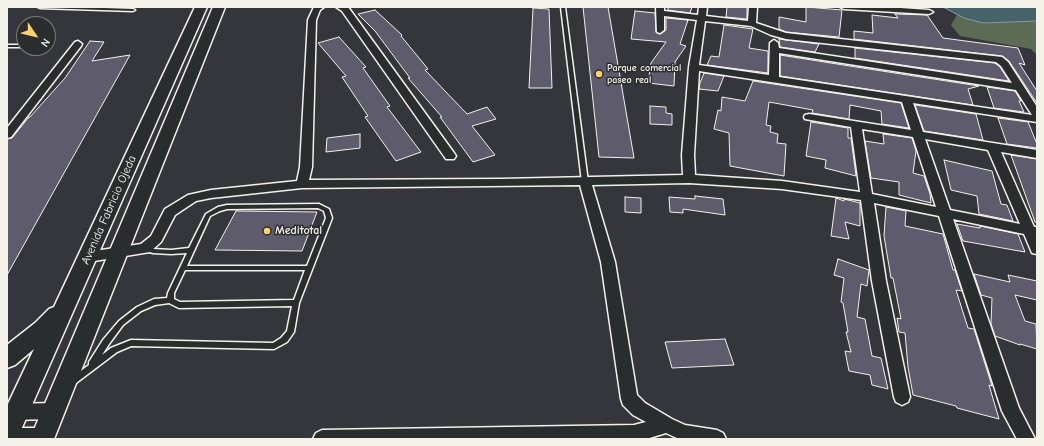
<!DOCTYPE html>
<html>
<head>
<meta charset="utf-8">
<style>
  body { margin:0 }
  #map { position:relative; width:1044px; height:446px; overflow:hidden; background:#34363b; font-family:"Comic Neue",sans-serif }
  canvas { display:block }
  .frame { position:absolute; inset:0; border:8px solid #f4f1e8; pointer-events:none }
  .north { position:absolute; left:16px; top:16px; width:40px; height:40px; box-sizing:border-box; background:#2a2d2e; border:1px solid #7b7b78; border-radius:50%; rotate:125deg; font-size:11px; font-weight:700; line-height:16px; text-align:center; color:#f4f1e8 }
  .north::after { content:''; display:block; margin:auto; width:14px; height:18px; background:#ffd166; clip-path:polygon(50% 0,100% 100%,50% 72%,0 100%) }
</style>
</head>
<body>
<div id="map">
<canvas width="1044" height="446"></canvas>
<div class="frame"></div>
<div class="north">N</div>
</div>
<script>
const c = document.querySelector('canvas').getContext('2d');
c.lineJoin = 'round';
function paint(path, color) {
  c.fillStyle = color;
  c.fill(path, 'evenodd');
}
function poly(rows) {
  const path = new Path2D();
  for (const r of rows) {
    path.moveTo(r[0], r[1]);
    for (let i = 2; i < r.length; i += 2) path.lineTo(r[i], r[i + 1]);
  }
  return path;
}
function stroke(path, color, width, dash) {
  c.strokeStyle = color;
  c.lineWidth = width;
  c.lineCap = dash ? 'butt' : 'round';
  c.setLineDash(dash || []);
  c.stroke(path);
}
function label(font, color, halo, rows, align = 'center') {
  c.font = font + ' "Comic Neue",sans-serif';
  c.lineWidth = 3;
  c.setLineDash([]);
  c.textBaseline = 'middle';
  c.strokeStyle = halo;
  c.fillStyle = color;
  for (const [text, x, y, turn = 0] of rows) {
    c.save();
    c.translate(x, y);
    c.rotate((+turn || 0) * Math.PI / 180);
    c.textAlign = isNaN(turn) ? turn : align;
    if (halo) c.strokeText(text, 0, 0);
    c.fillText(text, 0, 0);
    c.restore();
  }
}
paint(poly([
  [957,15,983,23,1037,21,1037,55,1031,49,960,36,951,25]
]), '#5c6b54');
const water = poly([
  [943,7,1037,7,1037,21,983,23,964,18,943,7]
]);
paint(water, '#456368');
stroke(water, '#8b9c9b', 1);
const building = poly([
  [583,7,608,7,634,158,599,157,583,7],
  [668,7,692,7,690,13,668,10,668,7],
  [727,7,747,7,747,19,726,17,727,7],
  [806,7,842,10,839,37,786,32,779,29,779,17,806,22,806,7],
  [533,8,549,9,552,88,529,88,533,8],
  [375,10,402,35,401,36,428,69,425,70,467,114,487,107,496,119,472,126,495,155,473,162,440,117,442,117,408,78,410,78,375,31,358,14,375,10],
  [635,11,655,13,656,32,660,34,666,30,666,18,688,20,680,44,686,46,675,62,674,86,648,83,651,63,666,42,631,39,635,11],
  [895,14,927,15,943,38,1018,48,1025,65,1019,63,1037,91,1037,103,1009,61,1002,56,854,39,854,31,873,33,872,15,898,18,895,14],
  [724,25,753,29,749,48,768,51,768,73,707,65,711,56,719,57,724,25],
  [339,37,366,67,363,68,390,106,387,107,421,152,396,161,365,117,368,116,342,77,346,76,318,43,339,37],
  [779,39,786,40,819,44,815,52,780,47,779,39],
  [90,41,104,42,92,61,130,55,7,275,7,139,12,138,29,117,30,117,65,78,90,41],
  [855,48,995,63,1000,67,1009,81,855,58,855,48],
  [780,55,856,67,979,86,968,89,973,105,780,76,780,55],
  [704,73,724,76,718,91,699,89,700,83,704,73],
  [753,81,901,103,909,128,882,124,881,111,850,105,849,119,812,113,813,110,769,102,766,125,771,126,770,132,778,134,777,143,786,144,784,176,730,166,729,133,714,129,718,110,721,111,722,97,745,101,753,81],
  [987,87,1015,91,1021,101,1019,101,1024,112,994,108,987,87],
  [915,105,976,114,983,140,924,131,915,105],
  [650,106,666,107,666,113,672,114,672,125,650,124,650,106],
  [998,118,1028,122,1037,144,1037,148,1007,144,998,118],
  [811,122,848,128,848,138,851,138,856,176,825,168,826,160,806,156,811,122],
  [360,134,360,148,326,152,327,138,360,134],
  [883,134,912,138,916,151,913,173,924,176,930,194,931,203,899,195,899,182,871,178,865,141,884,144,883,134],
  [1011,155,1037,159,1037,222,1035,222,1011,155],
  [944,160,992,171,1001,204,1007,205,1013,221,979,214,977,196,951,190,944,160],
  [695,196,723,199,725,215,683,209,683,213,670,212,669,197,695,199,695,196],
  [625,197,641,198,641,213,625,212,625,197],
  [836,198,844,201,844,199,860,203,860,226,845,222,849,239,831,236,836,198],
  [886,207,906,211,905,226,943,234,953,270,955,270,962,291,956,290,968,328,974,329,992,386,989,385,999,419,957,408,956,406,913,395,908,367,905,333,899,332,897,318,901,319,893,278,891,278,884,236,886,207],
  [236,211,317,212,302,251,215,250,236,211],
  [957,224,980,228,980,226,1018,234,1025,252,963,241,957,224],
  [838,259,869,270,867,286,861,284,857,317,865,319,872,356,881,358,888,389,872,385,870,375,849,371,845,351,851,352,846,332,848,332,843,303,841,302,844,278,834,275,838,259],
  [974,274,1010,282,1008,275,1037,281,1037,300,1015,295,1025,321,1036,324,1037,349,1020,344,1020,345,995,336,991,324,992,298,981,295,974,274],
  [725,339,734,365,672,368,665,342,725,339]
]);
paint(building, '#5e5b6d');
stroke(building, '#f4f1e8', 1);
const lane = poly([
  [38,7,75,7,133,9,135,10,133,11,40,8,38,7],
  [561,7,565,7,588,182,585,184,582,182,561,7],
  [7,45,24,45,24,47,7,47,7,45],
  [319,204,329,209,332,218,299,303,294,332,287,342,274,349,131,346,117,352,76,383,73,384,70,383,69,381,70,379,89,365,89,362,103,340,119,321,137,307,154,299,167,298,168,293,187,253,171,254,153,253,143,250,142,248,143,246,145,246,153,249,171,250,189,248,206,214,218,207,227,205,319,204],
  [318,208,324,211,326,218,307,266,187,266,210,216,220,211,227,209,318,208],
  [185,270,305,270,294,300,180,302,174,299,174,293,185,270],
  [169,303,179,308,292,306,287,331,281,338,273,343,131,340,111,348,102,355,109,344,123,325,141,311,155,305,169,303]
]);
const street = poly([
  [314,7,324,7,320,10,316,20,312,167,309,180,501,179,683,175,682,155,689,67,697,20,664,16,664,30,660,33,657,32,656,7,664,7,664,11,698,15,699,7,707,7,706,16,748,21,749,7,757,7,756,23,786,33,1002,57,1008,62,1037,107,1037,122,913,103,923,132,1037,150,1037,158,1001,152,1034,227,1037,227,1037,254,1032,253,1024,234,953,219,1019,408,1035,439,1017,439,1002,411,939,216,874,203,886,281,910,397,908,402,902,405,896,402,894,397,872,281,861,200,782,189,689,183,592,185,615,262,637,395,645,403,672,419,685,425,717,430,723,433,726,439,679,439,666,433,646,439,313,439,316,433,322,430,634,425,646,422,633,415,623,405,621,399,601,262,580,185,302,188,211,198,196,201,175,215,161,242,150,252,88,262,83,261,81,257,83,253,88,252,141,244,151,236,165,209,188,195,211,190,297,181,300,167,308,20,314,7],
  [705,21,751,26,771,35,786,39,996,62,1001,66,1012,83,779,48,778,43,774,40,770,43,769,75,699,65,705,21],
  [779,53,1016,90,1032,115,779,77,779,53],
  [699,71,902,102,911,130,809,114,805,115,804,117,805,119,851,127,860,192,782,181,695,175,694,155,699,71],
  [862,129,913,137,936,207,872,194,862,129],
  [925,139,988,150,1020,224,950,210,925,139],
  [336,7,348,7,454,153,456,156,454,159,446,159,342,11,336,7],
  [840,7,886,7,929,10,933,12,929,14,844,9,840,7],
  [78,41,82,44,81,46,11,137,7,138,7,128,75,42,78,41],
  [55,403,61,405,64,411,61,417,55,419,7,420,7,404,55,403],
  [7,428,43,428,49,431,52,437,51,439,7,439,7,428]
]);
const secondary = poly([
  [195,7,207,7,17,439,7,439,7,406,34,349,15,365,7,368,7,345,35,323,49,309,54,307,195,7],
  [213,7,225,7,54,439,30,439,213,7]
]);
stroke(lane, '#f4f1e8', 3);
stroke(street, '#f4f1e8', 3);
stroke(secondary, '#f4f1e8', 3);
paint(lane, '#2a2d2e');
paint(street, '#2a2d2e');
paint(secondary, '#2a2d2e');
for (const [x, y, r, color] of [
  [599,74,4,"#ffd166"],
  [267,231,4,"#ffd166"]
]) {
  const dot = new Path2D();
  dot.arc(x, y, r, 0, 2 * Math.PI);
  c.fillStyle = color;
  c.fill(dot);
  stroke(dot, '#2a2d2e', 1.5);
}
label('bold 10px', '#f4f1e8', '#2a2d2e', [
  ["Parque comercial",607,68],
  ["paseo real",607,80]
], 'left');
label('12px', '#f4f1e8', '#2a2d2e', [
  ["Avenida Fabricio Ojeda",109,210,-66]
]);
label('bold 12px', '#f4f1e8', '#2a2d2e', [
  ["Meditotal",275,231]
], 'left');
</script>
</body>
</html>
